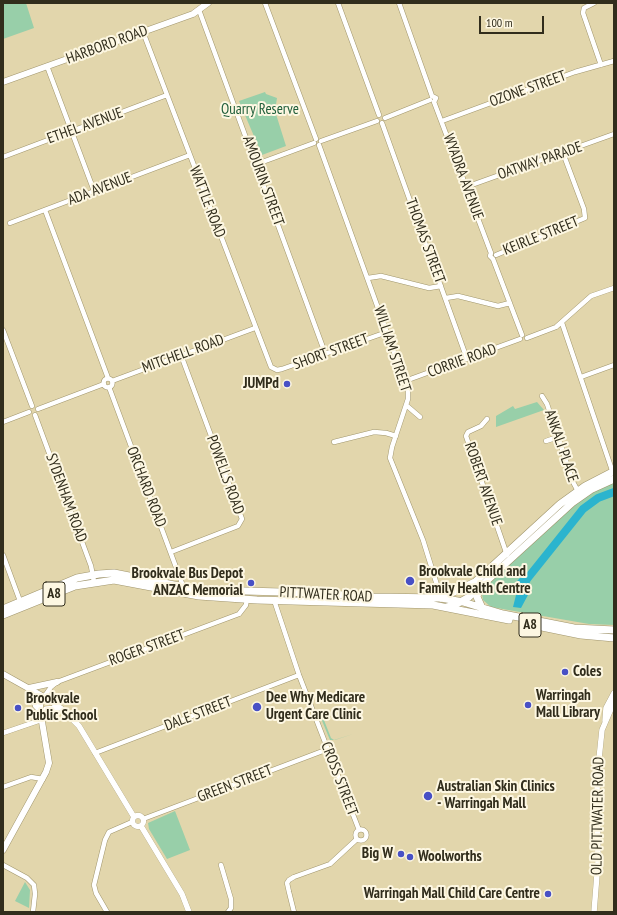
<!DOCTYPE html>
<html>
<head>
<meta charset="utf-8">
<style>
  body { margin:0 }
  #map { position:relative; width:617px; height:915px; overflow:hidden; background:#e2d6ac; font-family:"PT Sans Narrow",sans-serif }
  canvas { display:block }
  .frame { position:absolute; inset:0; border:4px solid #312d1c; pointer-events:none }
  .scale { position:absolute; left:479px; top:16px; width:65px; height:18px; box-sizing:border-box; border:2px solid #312d1c; border-top:0; padding-left:5px; font-size:12px; line-height:14px; white-space:nowrap; color:#312d1c; -webkit-text-stroke:3px #fdf7e2; paint-order:stroke }
</style>
</head>
<body>
<div id="map">
<canvas width="617" height="915"></canvas>
<div class="frame"></div>
<div class="scale">100 m</div>
</div>
<script>
const c = document.querySelector('canvas').getContext('2d');
c.lineJoin = 'round';
function paint(path, color) {
  c.fillStyle = color;
  c.fill(path, 'evenodd');
}
function poly(rows) {
  const path = new Path2D();
  for (const r of rows) {
    if (r.length === 3) {
      path.moveTo(r[0] + r[2], r[1]);
      path.arc(r[0], r[1], r[2], 0, 2 * Math.PI);
      continue;
    }
    path.moveTo(r[0], r[1]);
    for (let i = 2; i < r.length; i += 2) path.lineTo(r[i], r[i + 1]);
  }
  return path;
}
function stroke(path, color, width, dash) {
  c.strokeStyle = color;
  c.lineWidth = width;
  c.lineCap = dash ? 'butt' : 'round';
  c.setLineDash(dash || []);
  c.stroke(path);
}
function label(font, color, halo, rows, align = 'center') {
  c.font = font + ' "PT Sans Narrow",sans-serif';
  c.lineWidth = 4;
  c.setLineDash([]);
  c.textBaseline = 'middle';
  c.strokeStyle = halo;
  c.fillStyle = color;
  for (const [text, x, y, turn = 0] of rows) {
    c.save();
    c.translate(x, y);
    c.rotate((+turn || 0) * Math.PI / 180);
    c.textAlign = isNaN(turn) ? turn : align;
    if (halo) c.strokeText(text, 0, 0);
    c.fillText(text, 0, 0);
    c.restore();
  }
}
paint(poly([
  [3,3,26,3,34,28,3,39],
  [265,92,266,94,277,98,275,111,286,146,262,155,239,101],
  [537,402,544,410,496,427,496,416,513,406,515,409],
  [614,481,614,625,589,624,491,607,483,600,482,594,484,588,566,510,593,491],
  [320,710,331,738,334,740,353,734,335,740,330,740,318,711],
  [175,811,190,850,167,859,149,829,148,823],
  [25,882,30,890,29,908,15,901]
]), '#98cfa9');
paint(poly([
  [526,577,530,578,525,589,528,595,521,608,513,607,517,591,517,581,520,578]
]), '#2bb4ce');
stroke(poly([
  [524,586,527,579,583,509,598,498,614,492]
]), '#2bb4ce', 8);
const minor = poly([
  [265,3,316,139],
  [338,3,379,115],
  [399,3,432,96],
  [594,3,584,8,583,13,601,65],
  [199,10,325,353],
  [143,32,271,367,277,370,282,369,387,332],
  [47,66,94,191],
  [432,96,436,98,434,102,491,253,490,256,493,259,522,335],
  [385,118,430,100],
  [442,121,575,72,614,61],
  [382,123,467,359],
  [321,141,377,121],
  [319,145,408,391,408,399,392,447,390,458,423,540,441,598],
  [3,157,167,95],
  [257,164,314,143],
  [466,187,614,134],
  [45,210,108,378],
  [10,223,190,155],
  [496,255,585,218,584,209,563,153],
  [368,278,381,276,429,288,441,286],
  [446,298,458,296,498,306,510,303],
  [562,323,613,473],
  [3,330,32,406],
  [527,338,556,327,591,296,614,288],
  [581,377,614,365],
  [108,383,4.5],
  [112,381,255,328],
  [405,381,520,339],
  [109,387,183,586],
  [542,396,547,404,573,482,579,493],
  [406,405,420,417],
  [38,409,104,384],
  [35,415,91,566,94,582],
  [487,419,481,426,468,432,466,436,507,555],
  [3,422,29,412],
  [546,441,558,437],
  [334,442,374,432,386,433,396,436],
  [171,552,238,526,242,519,181,355],
  [3,555,20,601],
  [274,600,299,675,359,830],
  [44,697,51,687,57,682,239,614,246,605,247,599],
  [3,733,41,720],
  [95,753,299,675],
  [3,787,31,777,43,779],
  [143,819,328,749],
  [361,835,5.5],
  [3,865,27,878,34,885,35,894,33,912],
  [221,865,231,899,231,908,228,912],
  [107,912,96,893,94,885,105,840,109,832,132,822],
  [294,912,289,892,287,883,289,880,294,877,330,864,357,839]
]);
const tertiary = poly([
  [44,697,62,709,79,726,134,817],
  [41,719,46,709,59,708],
  [605,721,606,708,614,693],
  [138,821,5.5],
  [141,826,182,894,189,912],
  [594,912,598,862,597,778,602,730,614,702]
]);
const secondary = poly([
  [3,82,193,14,208,3],
  [3,674,44,697,40,704,40,710,49,763,46,772,3,850],
  [29,688,57,682],
  [30,689,36,706,40,710]
]);
const primary = poly([
  [441,598,475,582,560,504,585,486,614,471],
  [447,607,455,605,469,597,572,503,592,489,614,479]
]);
const trunk = poly([
  [479,588,477,597,482,608],
  [3,609,77,578,99,574,114,573,189,588,211,590,315,593,373,597,441,598,463,602,503,614,574,628,614,630],
  [3,615,75,586,114,580,199,596,257,600,433,605,509,620],
  [537,626,581,635,614,638]
]);
stroke(minor, '#a1966d', 5.5);
stroke(tertiary, '#a1966d', 6);
stroke(secondary, '#a1966d', 7);
stroke(primary, '#a1966d', 8);
stroke(trunk, '#a1966d', 8);
stroke(minor, '#fff', 4.5);
stroke(tertiary, '#fff', 5.5);
stroke(secondary, '#fff', 6);
stroke(primary, '#fff', 7);
stroke(trunk, '#fff', 7);
for (const [x, y, r, color] of [
  [287,384,4,"#4850c5"],
  [410,581,5,"#4850c5"],
  [251,583,4,"#4850c5"],
  [565,672,4,"#4850c5"],
  [528,705,4,"#4850c5"],
  [257,707,5,"#4850c5"],
  [18,708,4,"#4850c5"],
  [428,796,5,"#4850c5"],
  [401,854,4,"#4850c5"],
  [410,857,4,"#4850c5"],
  [548,894,4,"#4850c5"]
]) {
  const dot = new Path2D();
  dot.arc(x, y, r, 0, 2 * Math.PI);
  c.fillStyle = color;
  c.fill(dot);
  stroke(dot, '#fdf7e2', 1.5);
}
for (const [x, y, w] of [
  [54,594,22],
  [530,625,22]
]) {
  const box = new Path2D();
  box.roundRect(x - w / 2, y - 12, w, 24, 3);
  c.fillStyle = '#fdf7e2';
  c.fill(box);
  stroke(box, '#312d1c', 1);
}
label('bold 14px', '#312d1c', null, [
  ["A8",54,594],
  ["A8",530,625]
]);
label('15px', '#312d1c', '#fdf7e2', [
  ["HARBORD ROAD",107,45,-20],
  ["OZONE STREET",528,89,-20],
  ["ETHEL AVENUE",85,126,-20],
  ["OATWAY PARADE",540,161,-19],
  ["WYADRA AVENUE",463,177,70],
  ["AMOURIN STREET",263,181,70],
  ["ADA AVENUE",100,189,-21],
  ["WATTLE ROAD",207,202,69],
  ["KEIRLE STREET",541,236,-22],
  ["THOMAS STREET",425,241,70],
  ["WILLIAM STREET",392,349,72],
  ["SHORT STREET",331,352,-20],
  ["MITCHELL ROAD",183,354,-20],
  ["CORRIE ROAD",462,361,-20],
  ["ANKALI PLACE",561,446,71],
  ["POWELLS ROAD",225,475,70],
  ["ROBERT AVENUE",483,484,71],
  ["ORCHARD ROAD",146,487,69],
  ["SYDENHAM ROAD",66,498,70],
  ["PITTWATER ROAD",326,595,3],
  ["ROGER STREET",147,648,-20],
  ["DALE STREET",198,714,-21],
  ["CROSS STREET",339,779,69],
  ["GREEN STREET",235,784,-21],
  ["OLD PITTWATER ROAD",598,816,-89]
]);
label('15px', '#205e3a', '#fdf7e2', [
  ["Quarry Reserve",260,110]
]);
label('bold 15px', '#312d1c', '#fdf7e2', [
  ["JUMPd",279,384,"right"],
  ["Brookvale Child and",419,572],
  ["Family Health Centre",419,589],
  ["Brookvale Bus Depot",243,574,"right"],
  ["ANZAC Memorial",243,591,"right"],
  ["Coles",573,672],
  ["Warringah",536,696],
  ["Mall Library",536,713],
  ["Dee Why Medicare",266,698],
  ["Urgent Care Clinic",266,715],
  ["Brookvale",26,699],
  ["Public School",26,716],
  ["Australian Skin Clinics",437,787],
  ["- Warringah Mall",437,804],
  ["Big W",393,854,"right"],
  ["Woolworths",418,857],
  ["Warringah Mall Child Care Centre",540,894,"right"]
], 'left');
</script>
</body>
</html>
